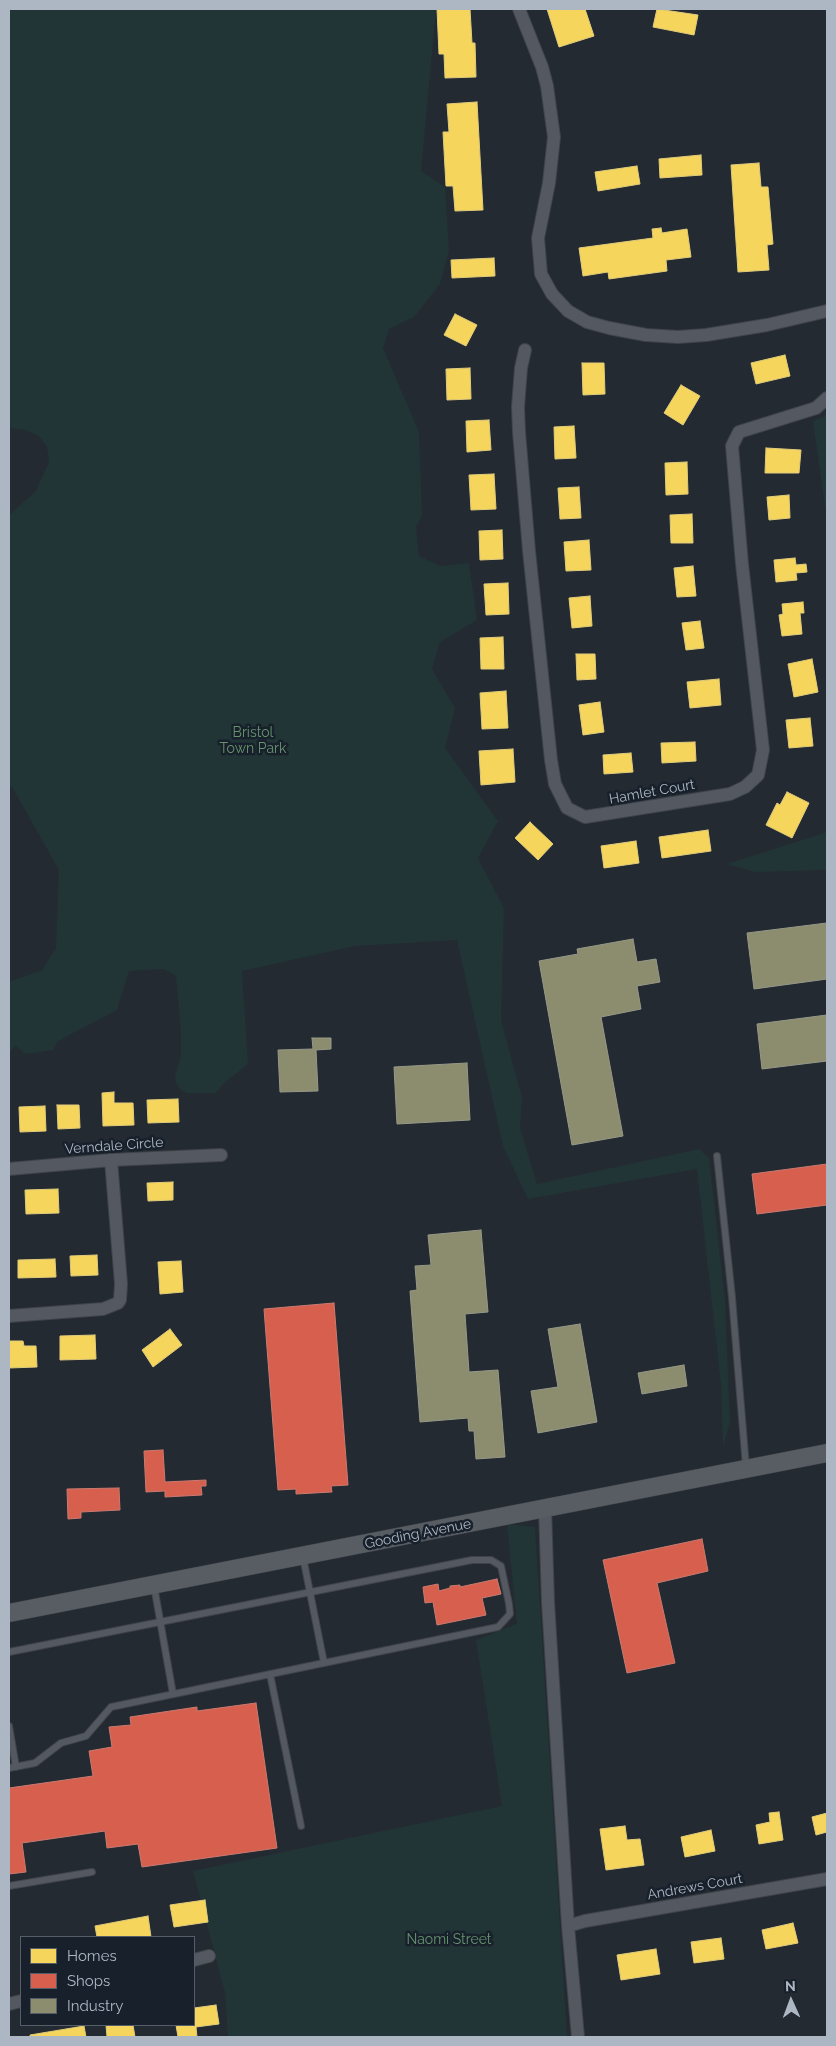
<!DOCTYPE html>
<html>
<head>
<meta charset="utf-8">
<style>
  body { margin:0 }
  #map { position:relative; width:836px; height:2046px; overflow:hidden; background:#242a31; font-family:Raleway,sans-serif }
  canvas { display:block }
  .frame { position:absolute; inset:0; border:10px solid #adb7c4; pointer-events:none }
  .legend { position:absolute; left:20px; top:1936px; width:175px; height:90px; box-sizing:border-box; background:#18212b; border:1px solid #545d68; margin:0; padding:6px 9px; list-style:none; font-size:15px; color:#adb7c4 }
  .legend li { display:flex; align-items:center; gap:10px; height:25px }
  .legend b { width:25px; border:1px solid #545d68 }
  .north { position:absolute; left:766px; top:1976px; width:50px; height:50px; -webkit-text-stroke:4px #18212b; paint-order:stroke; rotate:358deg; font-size:14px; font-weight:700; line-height:20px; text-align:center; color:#adb7c4 }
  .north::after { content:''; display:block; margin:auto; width:18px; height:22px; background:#adb7c4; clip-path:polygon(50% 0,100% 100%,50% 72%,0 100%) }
</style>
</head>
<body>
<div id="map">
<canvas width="836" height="2046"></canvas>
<div class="frame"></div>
<ul class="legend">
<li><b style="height:14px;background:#f6d55c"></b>Homes</li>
<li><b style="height:14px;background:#d6604d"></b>Shops</li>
<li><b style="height:14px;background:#8c8c6e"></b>Industry</li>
</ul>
<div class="north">N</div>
</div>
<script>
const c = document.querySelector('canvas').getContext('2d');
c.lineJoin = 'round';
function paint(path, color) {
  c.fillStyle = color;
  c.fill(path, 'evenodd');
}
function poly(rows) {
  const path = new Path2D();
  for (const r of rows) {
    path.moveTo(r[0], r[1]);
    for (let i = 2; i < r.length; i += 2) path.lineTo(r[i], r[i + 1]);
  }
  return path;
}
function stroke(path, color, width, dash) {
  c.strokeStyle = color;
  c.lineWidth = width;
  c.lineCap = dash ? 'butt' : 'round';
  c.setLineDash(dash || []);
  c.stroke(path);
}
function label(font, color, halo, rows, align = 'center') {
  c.font = font + ' Raleway,sans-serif';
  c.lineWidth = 5;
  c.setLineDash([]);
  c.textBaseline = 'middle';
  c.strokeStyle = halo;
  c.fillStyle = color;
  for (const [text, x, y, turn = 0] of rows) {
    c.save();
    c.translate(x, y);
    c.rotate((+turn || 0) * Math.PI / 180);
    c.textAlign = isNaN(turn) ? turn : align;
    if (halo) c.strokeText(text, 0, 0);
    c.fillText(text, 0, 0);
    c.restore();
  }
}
paint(poly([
  [9,9,436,9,421,171,445,187,449,251,440,284,414,317,389,329,383,348,419,432,422,515,416,527,419,556,440,566,469,563,477,620,440,642,432,669,455,708,445,748,498,821,478,858,504,908,501,1020,522,1098,520,1128,537,1184,699,1149,709,1158,725,1302,730,1422,723,1447,721,1385,697,1169,528,1199,503,1146,457,940,355,946,242,971,248,1064,223,1084,216,1093,186,1093,180,1089,176,1083,175,1076,181,1056,181,1032,176,976,164,969,129,971,117,1010,58,1041,53,1050,25,1054,16,1045,9,1053,9,982,42,970,56,948,59,870,12,787,9,786,9,515,36,491,49,462,47,447,39,436,25,430,9,428],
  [827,415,827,520,813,421],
  [827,832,827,870,755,872,727,864],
  [507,1524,535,1527,567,2037,228,2037,225,1993,193,1871,502,1806,476,1640,517,1624]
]), '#213436');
const homes = poly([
  [437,9,470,9,472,43,475,43,476,77,445,78,444,54,439,54,437,9],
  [547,9,585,9,594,36,559,47,547,9],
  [657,9,698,15,694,35,653,27,657,9],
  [477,102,483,210,455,211,453,186,446,186,443,132,449,132,447,104,477,102],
  [701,155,702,175,660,178,659,159,701,155],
  [759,163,761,187,768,187,773,244,767,245,769,270,738,272,731,165,759,163],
  [637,166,640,184,598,191,595,172,637,166],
  [661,228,662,233,687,229,691,257,666,260,667,271,609,279,608,272,583,276,579,248,653,238,652,229,661,228],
  [494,258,495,276,452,278,451,260,494,258],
  [455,314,477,325,466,346,444,335,455,314],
  [785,355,790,376,756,384,751,363,785,355],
  [582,363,604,363,605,394,583,395,582,363],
  [470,368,471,399,447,400,446,369,470,368],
  [681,385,700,396,683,425,664,413,681,385],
  [489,420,491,450,467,452,466,421,489,420],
  [574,426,576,458,555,459,554,427,574,426],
  [766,448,801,450,799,473,765,473,766,448],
  [687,462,688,494,666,495,665,463,687,462],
  [494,474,496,509,471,510,469,475,494,474],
  [579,487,581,518,560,519,558,488,579,487],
  [789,495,790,518,769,520,767,497,789,495],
  [692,514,693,543,671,543,670,515,692,514],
  [502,530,503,559,480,560,479,531,502,530],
  [589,540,591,570,566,571,564,542,589,540],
  [795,558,796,565,806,564,807,572,796,573,797,580,776,582,774,560,795,558],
  [693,566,696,596,677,597,674,568,693,566],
  [508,583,509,614,486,615,484,584,508,583],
  [590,596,592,626,572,628,569,598,590,596],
  [803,602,804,613,800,613,802,634,782,636,779,615,783,614,782,604,803,602],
  [700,621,704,648,686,650,682,623,700,621],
  [503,637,504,669,481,669,480,638,503,637],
  [576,654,595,654,596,679,577,680,576,654],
  [812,659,818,692,794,697,788,664,812,659],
  [719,679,721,705,690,708,687,682,719,679],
  [506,691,508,728,482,729,480,693,506,691],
  [600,702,604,732,583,735,579,705,600,702],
  [810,718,813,746,789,748,786,720,810,718],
  [695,742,696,761,662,763,661,743,695,742],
  [513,749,515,782,481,785,479,751,513,749],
  [631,753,633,772,604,774,603,755,631,753],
  [787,792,809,803,792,838,766,825,777,803,780,805,787,792],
  [530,822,553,844,538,860,515,838,530,822],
  [708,830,711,851,662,858,659,837,708,830],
  [636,841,639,863,604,868,601,846,636,841],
  [114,1092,114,1103,133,1103,134,1125,103,1126,102,1093,114,1092],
  [178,1099,179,1122,148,1123,147,1100,178,1099],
  [57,1105,79,1105,80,1128,58,1129,57,1105],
  [45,1106,46,1131,20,1132,19,1107,45,1106],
  [173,1182,173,1200,148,1201,147,1183,173,1182],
  [58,1189,59,1213,26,1214,25,1190,58,1189],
  [97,1255,98,1275,71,1276,70,1256,97,1255],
  [55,1259,56,1277,18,1278,18,1260,55,1259],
  [181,1261,183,1292,160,1294,158,1262,181,1261],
  [170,1329,182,1345,153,1367,142,1350,170,1329],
  [95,1335,96,1359,60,1360,60,1336,95,1335],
  [9,1341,23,1341,24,1346,36,1346,37,1367,9,1368,9,1341],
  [779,1812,783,1840,759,1844,756,1825,770,1822,769,1813,779,1812],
  [827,1813,827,1832,816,1835,812,1817,827,1813],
  [625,1826,627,1840,640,1839,644,1865,606,1870,600,1829,625,1826],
  [711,1830,715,1851,685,1857,681,1837,711,1830],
  [205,1900,208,1922,174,1927,170,1905,205,1900],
  [148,1916,151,1937,97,1937,95,1926,148,1916],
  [793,1923,798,1943,766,1949,762,1930,793,1923],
  [721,1938,724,1959,694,1963,691,1942,721,1938],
  [656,1949,660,1974,621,1980,617,1955,656,1949],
  [216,2005,219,2024,196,2027,197,2037,178,2037,176,2025,194,2025,194,2008,216,2005],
  [106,2025,133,2025,135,2037,107,2037,106,2025],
  [84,2026,86,2037,30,2037,30,2035,84,2026]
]);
paint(homes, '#f6d55c');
stroke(homes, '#e0cc7b', 1);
const shops = poly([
  [827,1164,827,1205,757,1214,752,1174,827,1164],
  [334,1303,348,1485,331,1486,332,1492,296,1494,296,1489,278,1490,264,1309,334,1303],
  [163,1450,165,1482,206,1480,206,1486,201,1486,202,1495,165,1497,165,1491,146,1492,144,1451,163,1450],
  [119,1488,120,1510,81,1512,81,1518,68,1519,67,1489,119,1488],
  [702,1539,708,1571,657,1583,675,1663,627,1673,603,1560,702,1539],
  [497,1579,501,1594,482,1598,486,1615,437,1625,433,1602,425,1603,423,1587,438,1584,439,1591,450,1588,450,1586,460,1585,460,1587,497,1579],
  [256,1703,277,1848,142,1867,138,1844,107,1848,105,1831,22,1843,26,1872,9,1874,9,1788,93,1776,89,1751,112,1747,109,1727,131,1725,130,1717,197,1707,197,1711,256,1703]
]);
paint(shops, '#d6604d');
stroke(shops, '#ca7a71', 1);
const industry = poly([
  [827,923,827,979,754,989,747,933,827,923],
  [633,939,637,962,656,959,660,982,637,986,641,1009,601,1017,623,1136,572,1145,539,961,578,954,577,949,633,939],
  [827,1015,827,1061,762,1069,757,1024,827,1015],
  [312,1038,331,1038,331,1049,316,1050,318,1091,280,1092,278,1050,313,1049,312,1038],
  [467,1063,470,1120,397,1124,394,1067,467,1063],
  [481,1230,488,1312,465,1314,469,1372,498,1370,505,1457,476,1459,474,1431,469,1431,468,1418,420,1422,410,1291,417,1290,415,1266,431,1265,428,1235,481,1230],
  [580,1324,597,1422,538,1433,531,1391,558,1387,548,1329,580,1324],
  [684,1365,687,1386,642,1394,638,1373,684,1365]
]);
paint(industry, '#8c8c6e');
stroke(industry, '#969988', 1);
const lane = poly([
  [717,1156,732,1297,746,1467],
  [303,1557,324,1663],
  [154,1586,173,1694],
  [9,1652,472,1560,491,1560,501,1566,509,1604,510,1614,498,1627,111,1707,86,1736,61,1743,35,1763,9,1768],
  [270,1674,301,1826],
  [9,1726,16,1767],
  [9,1886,92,1872]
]);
const street = poly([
  [519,9,542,67,547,86,554,137,549,183,538,238,541,274,552,294,568,311,587,322,609,328,646,335,678,337,706,335,767,325,827,311],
  [525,350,521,368,518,407,519,432,529,551,551,760,555,784,567,808,585,817,730,794,745,787,758,775,763,750,742,564,732,446,739,432,816,408,827,398],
  [9,1169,111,1160,221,1155],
  [9,1316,103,1309,118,1303,120,1300,121,1284,111,1160],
  [545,1508,548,1602,568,1926,578,2037],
  [568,1926,585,1921,827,1879],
  [194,1960,209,1956],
  [9,2004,21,2001]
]);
const secondary = poly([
  [9,1613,827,1453]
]);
stroke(lane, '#40444a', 8);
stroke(street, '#40444a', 14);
stroke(secondary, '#40444a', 19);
stroke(lane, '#545860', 6);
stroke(street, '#545860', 12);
stroke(secondary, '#585d64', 18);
label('14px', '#65936d', '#18212b', [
  ["Bristol",253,733],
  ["Town Park",253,749],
  ["Naomi Street",449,1940]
]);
label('14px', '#adb7c4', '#18212b', [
  ["Hamlet Court",652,792,-10],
  ["Verndale Circle",114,1146,-4],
  ["Gooding Avenue",418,1534,-11],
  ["Andrews Court",695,1887,-10]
]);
</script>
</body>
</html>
